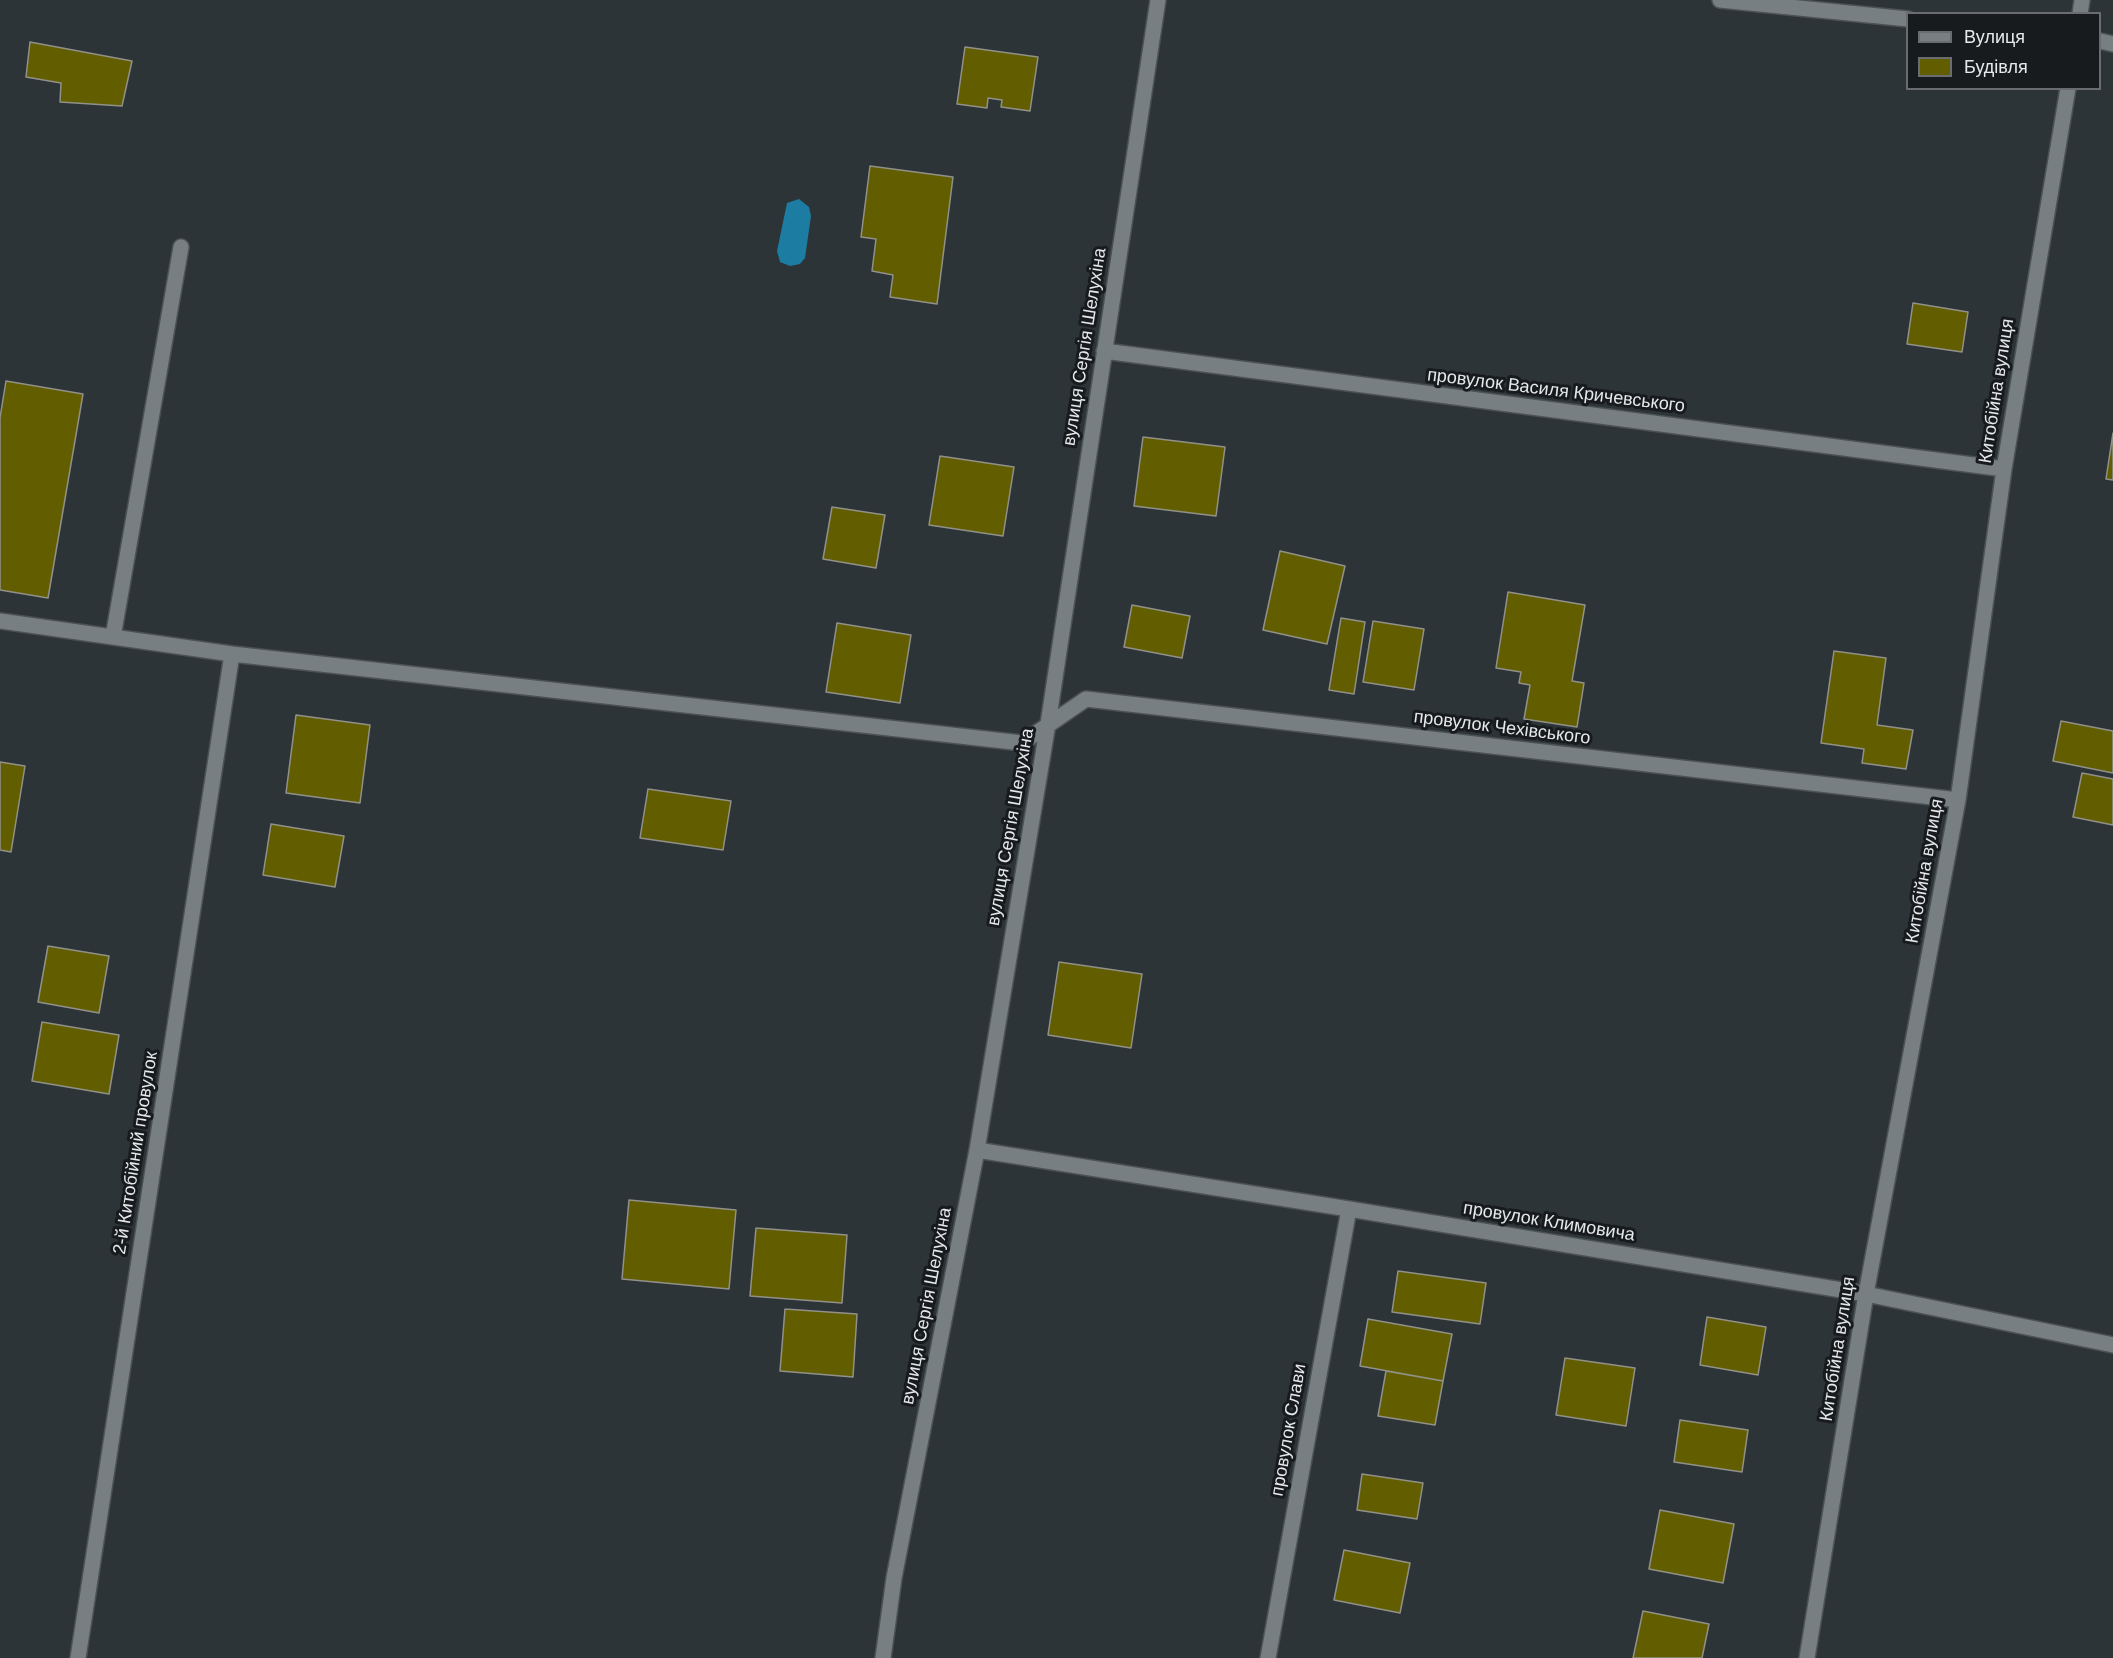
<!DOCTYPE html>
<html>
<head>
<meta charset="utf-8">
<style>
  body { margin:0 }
  #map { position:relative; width:2113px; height:1658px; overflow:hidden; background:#2d3437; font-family:Arial,sans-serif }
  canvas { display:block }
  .legend { position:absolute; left:1906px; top:12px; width:195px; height:78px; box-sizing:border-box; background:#181b1d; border:2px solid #6a6d6f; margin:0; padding:8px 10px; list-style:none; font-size:18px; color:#e5e9eb }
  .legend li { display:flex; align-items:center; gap:12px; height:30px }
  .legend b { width:30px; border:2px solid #6a6d6f }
</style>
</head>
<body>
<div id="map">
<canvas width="2113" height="1658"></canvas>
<ul class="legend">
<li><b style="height:8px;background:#777f83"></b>Вулиця</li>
<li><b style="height:16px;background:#625e00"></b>Будівля</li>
</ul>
</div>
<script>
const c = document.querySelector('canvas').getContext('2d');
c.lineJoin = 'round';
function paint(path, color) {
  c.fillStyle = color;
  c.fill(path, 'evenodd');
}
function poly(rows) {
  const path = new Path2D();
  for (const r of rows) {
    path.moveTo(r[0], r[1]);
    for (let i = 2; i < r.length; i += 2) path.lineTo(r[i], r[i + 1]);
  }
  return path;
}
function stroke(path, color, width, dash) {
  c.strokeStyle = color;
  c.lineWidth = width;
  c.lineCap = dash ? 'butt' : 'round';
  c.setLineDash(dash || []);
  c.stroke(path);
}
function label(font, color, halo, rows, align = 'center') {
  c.font = font + ' Arial,sans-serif';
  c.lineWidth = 6;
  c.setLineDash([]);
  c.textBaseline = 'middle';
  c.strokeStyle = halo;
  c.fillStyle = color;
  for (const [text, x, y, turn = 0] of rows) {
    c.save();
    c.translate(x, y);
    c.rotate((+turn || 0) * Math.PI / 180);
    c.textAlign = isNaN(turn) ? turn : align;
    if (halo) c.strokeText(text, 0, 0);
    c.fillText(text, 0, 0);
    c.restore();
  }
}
paint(poly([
  [799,199,809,207,811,216,805,258,800,264,790,266,780,262,777,251,787,203]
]), '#1c7ca1');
const building = poly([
  [30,42,132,61,122,106,60,102,61,83,26,77,30,42],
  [965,47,1038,57,1030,111,1001,107,1002,100,988,98,987,108,957,104,965,47],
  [870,166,953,177,937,304,890,297,893,275,872,271,876,239,861,237,870,166],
  [1913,303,1968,312,1962,352,1907,344,1913,303],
  [6,381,83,394,48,598,0,590,0,418,6,381],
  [2113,433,2113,480,2106,479,2113,433],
  [1143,437,1225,447,1216,516,1134,506,1143,437],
  [940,456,1014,467,1003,536,929,525,940,456],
  [832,507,885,515,876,568,823,559,832,507],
  [1280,551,1345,566,1327,644,1263,630,1280,551],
  [1508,592,1585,605,1572,681,1584,683,1577,727,1524,719,1530,685,1519,683,1521,672,1496,668,1508,592],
  [1132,605,1190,616,1182,658,1124,647,1132,605],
  [1341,618,1365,622,1354,694,1329,690,1341,618],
  [1373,621,1424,629,1414,690,1363,682,1373,621],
  [837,623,911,635,900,703,826,692,837,623],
  [1834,651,1886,658,1877,725,1913,730,1906,769,1862,763,1864,749,1821,743,1834,651],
  [296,715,370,725,360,803,286,793,296,715],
  [2061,721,2113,731,2113,773,2053,761,2061,721],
  [0,762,25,766,11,852,0,850,0,762],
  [2082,773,2113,779,2113,825,2073,817,2082,773],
  [648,789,731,801,723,850,640,838,648,789],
  [271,824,344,836,335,887,263,875,271,824],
  [48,946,109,956,99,1013,38,1002,48,946],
  [1059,962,1142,974,1131,1048,1048,1035,1059,962],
  [42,1022,119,1035,109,1094,32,1081,42,1022],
  [629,1200,736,1210,729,1289,622,1279,629,1200],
  [756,1228,847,1235,842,1303,750,1296,756,1228],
  [1398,1271,1486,1283,1480,1324,1392,1312,1398,1271],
  [785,1309,857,1314,853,1377,780,1371,785,1309],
  [1707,1317,1766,1327,1758,1375,1700,1365,1707,1317],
  [1368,1319,1452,1334,1443,1381,1360,1366,1368,1319],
  [1565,1358,1635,1368,1626,1426,1556,1415,1565,1358],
  [1386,1371,1443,1381,1435,1425,1378,1416,1386,1371],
  [1680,1420,1748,1430,1742,1472,1674,1462,1680,1420],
  [1362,1474,1423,1483,1417,1519,1357,1510,1362,1474],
  [1660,1510,1734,1524,1723,1583,1649,1569,1660,1510],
  [1344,1550,1410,1563,1400,1613,1334,1600,1344,1550],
  [1643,1611,1709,1624,1702,1658,1633,1658,1643,1611]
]);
paint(building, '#625e00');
stroke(building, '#919189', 1.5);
const minor = poly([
  [1720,0,1908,19],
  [2080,14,2082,0],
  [2100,41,2113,44],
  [1104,351,2004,469],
  [0,621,232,654,1022,743,1086,699,1958,800],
  [113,637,181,247],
  [977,1150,1349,1209,1866,1294,2113,1345],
  [78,1658,232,654],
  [883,1658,894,1578,977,1150,1048,724,1158,0],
  [1268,1658,1349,1209],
  [1807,1658,1866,1294,1958,800,2004,469,2068,88]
]);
stroke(minor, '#4b5154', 18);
stroke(minor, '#777f83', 15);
label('18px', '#e5e9eb', '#181b1d', [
  ["вулиця Сергія Шелухіна",1085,347,-81],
  ["провулок Василя Кричевського",1556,391,7],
  ["Китобійна вулиця",1997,391,-81],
  ["провулок Чехівського",1502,728,7],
  ["вулиця Сергія Шелухіна",1011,827,-80],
  ["Китобійна вулиця",1925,871,-80],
  ["2-й Китобійний провулок",136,1153,-81],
  ["провулок Климовича",1549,1222,9],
  ["вулиця Сергія Шелухіна",927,1306,-79],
  ["Китобійна вулиця",1838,1349,-81],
  ["провулок Слави",1289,1430,-80]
]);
</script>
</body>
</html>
